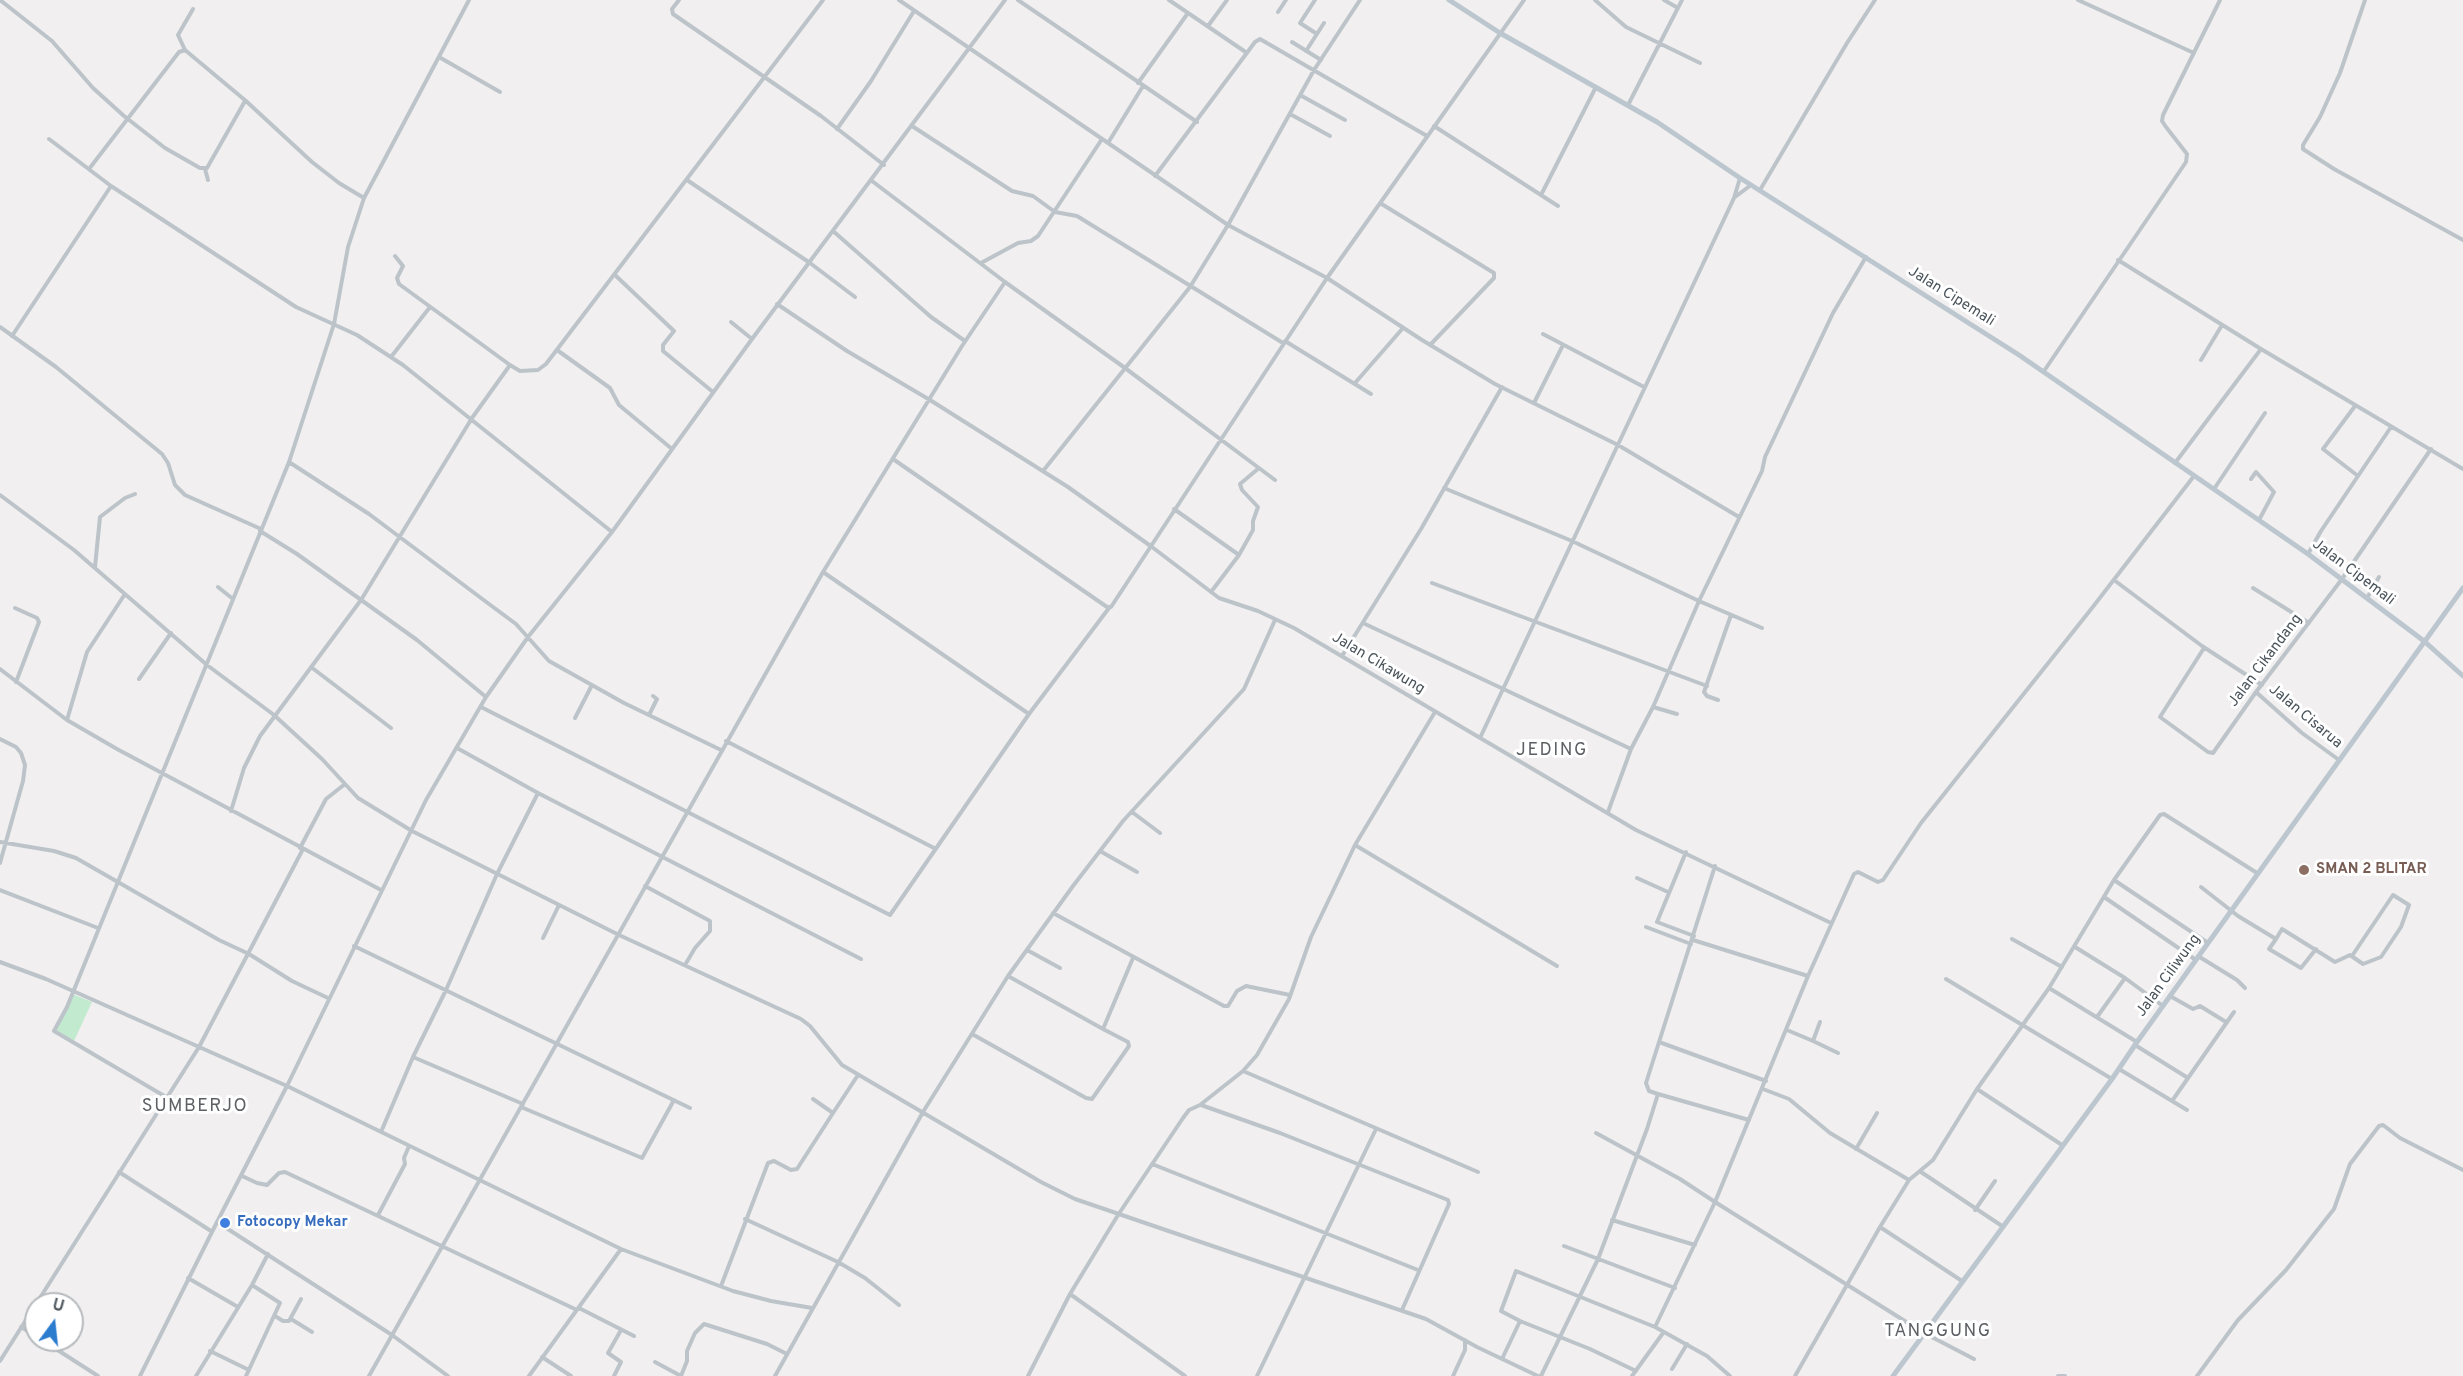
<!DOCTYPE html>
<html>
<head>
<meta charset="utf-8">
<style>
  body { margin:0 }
  #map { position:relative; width:2463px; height:1376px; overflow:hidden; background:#f1efef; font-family:Overpass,sans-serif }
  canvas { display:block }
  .north { position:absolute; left:24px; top:1292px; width:60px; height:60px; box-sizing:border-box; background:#fff; border:2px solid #b6babd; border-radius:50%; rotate:15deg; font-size:16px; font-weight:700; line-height:24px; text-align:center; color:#49535a }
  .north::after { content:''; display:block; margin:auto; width:21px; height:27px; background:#2b7bcf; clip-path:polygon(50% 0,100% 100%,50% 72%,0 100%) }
</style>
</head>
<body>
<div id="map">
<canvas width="2463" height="1376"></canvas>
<div class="north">U</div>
</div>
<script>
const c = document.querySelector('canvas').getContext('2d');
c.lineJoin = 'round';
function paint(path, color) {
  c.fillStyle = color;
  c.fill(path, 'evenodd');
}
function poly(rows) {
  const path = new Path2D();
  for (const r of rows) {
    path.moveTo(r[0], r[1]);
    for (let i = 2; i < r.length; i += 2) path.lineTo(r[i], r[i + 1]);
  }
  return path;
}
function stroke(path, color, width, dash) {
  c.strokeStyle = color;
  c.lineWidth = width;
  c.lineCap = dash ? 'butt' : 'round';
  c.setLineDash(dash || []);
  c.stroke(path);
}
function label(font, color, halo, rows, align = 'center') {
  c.font = font + ' Overpass,sans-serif';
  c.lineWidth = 6;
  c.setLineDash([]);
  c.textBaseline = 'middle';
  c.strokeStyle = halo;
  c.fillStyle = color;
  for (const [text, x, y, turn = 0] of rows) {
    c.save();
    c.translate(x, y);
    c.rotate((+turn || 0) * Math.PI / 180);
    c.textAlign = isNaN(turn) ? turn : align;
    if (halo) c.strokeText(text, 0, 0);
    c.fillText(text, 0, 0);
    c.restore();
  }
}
paint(poly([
  [72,994,92,1002,74,1041,56,1030]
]), '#c2eacf');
stroke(poly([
  [0,0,52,41,93,88,124,116,165,148,200,168,207,168,245,101],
  [679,0,672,9,673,14,821,116,884,165],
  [899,0,1228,225,1327,278,1422,340,1495,384,1618,445,1739,517],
  [1018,0,1197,122],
  [1169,0,1247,53],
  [1315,0,1300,23,1317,34],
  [1595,0,1626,27,1700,63],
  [1664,0,1678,8],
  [2078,0,2194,53],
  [2365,0,2340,73,2320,117,2303,145,2303,149,2334,169,2463,240],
  [1278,12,1286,0],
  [1208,26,1227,0],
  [1292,42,1321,60],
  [185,50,178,35,193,9],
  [1306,51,1324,23],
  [439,57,500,92],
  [1138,83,1188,13],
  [1300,95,1345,120],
  [1628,105,1682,0],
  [1290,114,1330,136],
  [912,126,1012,191,1033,196,1055,212,1077,216,1283,343],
  [1434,126,1558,206],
  [837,129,871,81,914,11],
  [49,139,111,186,296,307,357,335,403,365,612,532],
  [1108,143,1143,86],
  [89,169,179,52,185,50,246,101,312,162,339,183,364,198],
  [205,169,208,180],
  [1155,176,1255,42,1260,39,1427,136],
  [687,180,810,263,855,297],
  [872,181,1005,282,1125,368,1275,480],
  [1760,190,1847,43,1875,0],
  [1541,195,1596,87],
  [1735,197,1751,185],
  [1380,203,1494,273,1494,278,1430,345],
  [833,231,931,317,965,341],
  [395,256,403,266,397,278,399,284,510,365,520,371,538,370,546,364,823,0],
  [2118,260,2261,349,2463,469],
  [981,263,1018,243,1031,241,1038,236,1102,139],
  [615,275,674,331,663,345,663,351,713,392],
  [777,304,847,351,930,400,1068,487,1152,547,1219,598,1258,611,1294,628,1636,830,1831,923],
  [731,322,752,339],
  [0,327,56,367,162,454,168,463,175,485,185,495,261,529],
  [1543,334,1644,387],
  [12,336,111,186],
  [1285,341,1371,394],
  [557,350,610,388,619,405,672,449],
  [391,357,430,307],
  [2201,360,2222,325],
  [2044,371,2186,162,2187,154,2166,127,2162,121,2163,115,2220,0],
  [1355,383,1403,328],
  [1534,403,1563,345],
  [2355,406,2323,449,2358,476],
  [893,459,1107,607,1111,607,1327,278,1524,0],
  [289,462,369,514,489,604,516,624,549,661,624,703,721,750],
  [2175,463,2261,349],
  [1043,471,1190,287,1228,225,1314,70,1360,0],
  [2251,479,2256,472,2274,492,2259,520],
  [1444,488,1572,541,1699,601,1762,628],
  [2214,489,2265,413],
  [0,495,74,550,207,665,274,715,322,759,358,798,412,831,619,935,801,1019,810,1026,842,1065,1041,1182,1075,1199,1426,1319,1477,1347,1538,1376],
  [1174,509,1239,555],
  [260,531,297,554,417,640,486,697],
  [2308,554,2321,531,2391,427],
  [95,567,100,517,125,498,135,494],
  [823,572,1029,714],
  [2114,580,2202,646,2262,685],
  [1432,583,1707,686],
  [218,587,233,599],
  [2253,588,2309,623],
  [1211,592,1239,555,1253,530,1253,521,1258,507,1242,490,1240,484,1259,468],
  [2367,598,2379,577],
  [15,608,37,618,39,622,16,682],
  [1363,623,1631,749],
  [2204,648,2160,717,2208,752,2213,753,2256,692,2342,579,2431,449],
  [1342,656,1421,529,1502,387],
  [311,667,391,728],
  [0,669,67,720,117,749,381,890],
  [139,679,171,633],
  [2256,692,2302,733,2339,760],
  [1718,700,1707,696,1704,692,1731,615],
  [481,707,890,915,1029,714,1109,608],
  [1653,707,1677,714],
  [649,715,657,699,653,696],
  [575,718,592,685],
  [67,720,87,652,125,594],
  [1480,738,1734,198,1740,178],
  [0,739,16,747,21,753,25,765,23,781,0,863],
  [726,741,934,848],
  [457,748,538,793,861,959],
  [231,811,244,768,260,736,361,600,472,418,510,365],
  [1132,812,1160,833],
  [1608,812,1631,749,1653,707,1699,601,1762,471,1765,457,1833,313,1866,257],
  [0,842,54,851,76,858,219,940,249,954,292,981,328,998],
  [1355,845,1557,966],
  [300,848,326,799,345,784],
  [1100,851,1137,872],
  [1686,852,1657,922,1694,936],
  [1637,878,1668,892],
  [2114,880,2208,943],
  [645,886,710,921,710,931,695,948,685,965],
  [2201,887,2238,916,2276,939,2282,929,2335,962,2350,955,2363,964,2381,957,2401,927,2409,905,2393,895,2352,956],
  [0,890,98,928],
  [2104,897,2196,960],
  [1053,913,1224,1006,1228,1006,1237,991,1246,986,1290,995],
  [1646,927,1691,944],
  [543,938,559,905],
  [2012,939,2062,967],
  [2276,939,2269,949,2301,968,2316,949],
  [1693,940,1808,976],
  [354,946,690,1108],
  [2075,947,2125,978,2163,1006],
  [1027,950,1060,968],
  [2198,956,2237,980,2245,988],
  [0,962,46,979,287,1086,217,1222,392,1335,448,1376],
  [1008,976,1103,1029,1133,958],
  [1946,979,2112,1079],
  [2049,988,2137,1042],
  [2170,996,2193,1009,2200,1006,2226,1022],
  [2097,1017,2125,978],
  [1787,1030,1813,1041,1820,1022],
  [972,1034,1086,1098,1092,1099,1129,1046,1128,1042,1103,1029],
  [1813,1041,1838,1053],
  [1659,1042,1766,1081],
  [2135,1045,2188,1078],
  [413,1057,523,1104],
  [2119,1069,2187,1110],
  [1243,1071,1478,1172],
  [1763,1089,1789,1099,1830,1133,1909,1180,1933,1160,1977,1089,2049,988,2114,880,2160,815,2164,814,2257,873],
  [1977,1089,2062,1145],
  [1658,1094,1749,1120],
  [166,1097,54,1031,67,1007,289,462,334,324,348,247,364,198,469,0],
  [813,1099,833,1113,858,1075],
  [2172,1101,2234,1012],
  [1201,1105,1280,1133,1448,1200,1449,1204,1402,1310],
  [521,1107,642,1158,674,1100],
  [381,1132,413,1057,446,990,497,874,538,793],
  [1596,1133,1680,1179,1715,1202,1655,1327],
  [1856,1149,1877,1113],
  [1152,1164,1418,1270],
  [119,1172,211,1231],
  [1921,1172,2002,1226],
  [242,1176,257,1183,267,1185,279,1173,285,1172,577,1310],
  [1975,1210,1995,1181],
  [378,1215,405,1164,404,1158,409,1146],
  [745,1219,838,1262,865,1278,899,1305],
  [1612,1220,1695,1245],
  [1880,1227,1962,1281],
  [1564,1246,1675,1288],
  [188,1278,238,1307],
  [721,1286,768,1163,774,1161,791,1170,797,1169,833,1113],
  [1070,1294,1185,1376],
  [579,1308,634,1336],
  [812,1308,771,1301,733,1291,621,1249,287,1086,426,800,486,697,528,637,612,532,752,339,1005,0],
  [275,1316,283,1321,289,1321,301,1299],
  [291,1319,312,1332],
  [1520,1321,1501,1311,1516,1271,1655,1327,1707,1356,1730,1376],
  [21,1327,36,1336],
  [42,1340,98,1376],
  [210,1351,249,1370],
  [542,1357,571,1376],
  [1502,1359,1520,1321,1590,1349,1636,1371],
  [1974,1359,1924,1333,1715,1202,1808,976,1854,874,1858,872,1878,882,1883,880,1921,823,2092,608,2194,476],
  [0,1361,199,1047,303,849],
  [655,1362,681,1376],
  [1672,1369,1687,1344],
  [140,1376,217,1222],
  [196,1376,252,1285,268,1254],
  [246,1376,280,1303,252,1285],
  [369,1376,823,572,962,346,1005,282],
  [529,1376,621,1249],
  [614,1376,621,1362,608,1353,621,1330],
  [681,1376,687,1361,687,1351,695,1333,704,1324,767,1344,787,1354],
  [775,1376,923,1112,1008,976,1073,886,1123,821,1244,689,1275,620],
  [1028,1376,1070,1294,1118,1215,1183,1118,1189,1110,1200,1105,1243,1071,1257,1055,1289,999,1311,937,1355,845,1435,712],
  [1257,1376,1376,1129],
  [1453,1376,1465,1350,1465,1340],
  [1541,1376,1598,1259,1647,1129,1658,1094,1649,1091,1646,1083,1715,866],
  [1632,1376,1663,1333],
  [1795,1376,1880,1227,1909,1180],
  [2058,1376,2065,1376],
  [2197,1376,2238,1320,2286,1270,2334,1209,2350,1164,2379,1126,2383,1125,2400,1138,2463,1170]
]), '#bcc4ca', 4);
stroke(poly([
  [1449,0,1500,33,1657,122,1740,178,2019,355,2308,554,2424,641,2463,676],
  [1893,1376,2112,1079,2137,1042,2463,588]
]), '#bcc6cf', 5);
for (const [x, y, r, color] of [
  [2304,870,6,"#8d6e63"],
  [225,1223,6,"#3f7fe0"]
]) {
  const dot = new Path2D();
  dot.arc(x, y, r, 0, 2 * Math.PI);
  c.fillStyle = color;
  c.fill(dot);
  stroke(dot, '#fff', 2);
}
label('15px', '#49535a', '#fff', [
  ["Jalan Cipemali",1951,297,32],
  ["Jalan Cipemali",2353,573,37],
  ["Jalan Cikandang",2266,661,-53],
  ["Jalan Cikawung",1378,664,31],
  ["Jalan Cisarua",2305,717,40],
  ["Jalan Ciliwung",2169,976,-54]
]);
label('bold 15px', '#785e54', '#fff', [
  ["SMAN 2 BLITAR",2316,870]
], 'left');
label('bold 15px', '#366cbe', '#fff', [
  ["Fotocopy Mekar",237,1223]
], 'left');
c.letterSpacing = '1.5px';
label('18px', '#5c5f63', '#fff', [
  ["JEDING",1552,751],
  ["SUMBERJO",195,1107],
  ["TANGGUNG",1938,1332]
]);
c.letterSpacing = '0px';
</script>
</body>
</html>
